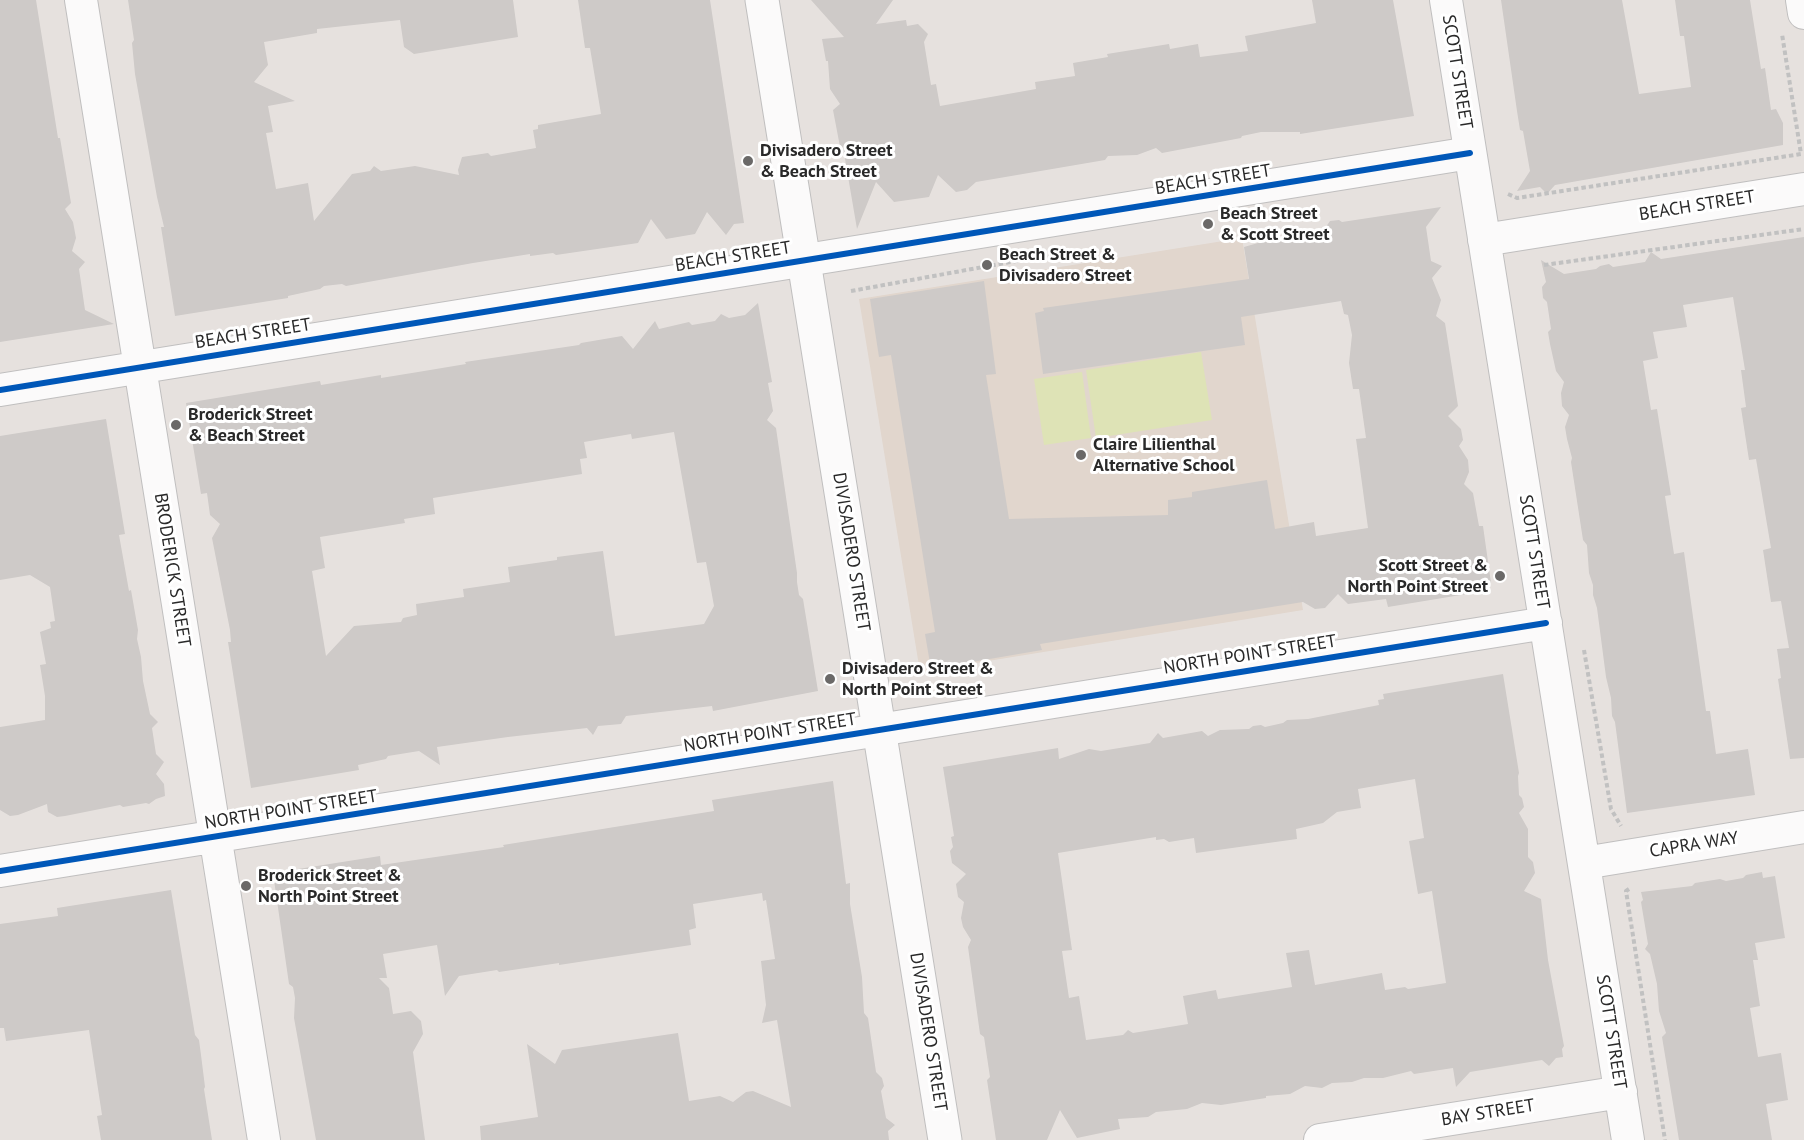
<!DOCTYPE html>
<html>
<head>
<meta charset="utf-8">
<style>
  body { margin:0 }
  canvas { display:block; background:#e6e1de }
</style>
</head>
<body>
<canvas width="1804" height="1140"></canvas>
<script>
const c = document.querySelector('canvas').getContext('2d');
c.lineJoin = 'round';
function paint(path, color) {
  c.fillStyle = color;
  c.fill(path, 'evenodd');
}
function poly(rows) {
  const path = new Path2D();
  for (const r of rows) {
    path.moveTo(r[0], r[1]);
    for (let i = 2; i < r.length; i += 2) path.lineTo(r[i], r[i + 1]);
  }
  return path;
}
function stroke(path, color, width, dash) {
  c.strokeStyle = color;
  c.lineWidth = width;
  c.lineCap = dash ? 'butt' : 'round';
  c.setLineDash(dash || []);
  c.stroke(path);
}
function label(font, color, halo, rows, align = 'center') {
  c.font = font + ' "PT Sans",sans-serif';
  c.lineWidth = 6;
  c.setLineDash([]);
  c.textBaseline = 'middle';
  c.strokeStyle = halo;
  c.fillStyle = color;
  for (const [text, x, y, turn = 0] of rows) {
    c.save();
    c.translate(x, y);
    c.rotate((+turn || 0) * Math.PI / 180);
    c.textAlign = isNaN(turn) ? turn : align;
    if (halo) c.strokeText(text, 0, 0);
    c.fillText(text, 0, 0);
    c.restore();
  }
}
paint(poly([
  [1242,238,1303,610,920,672,859,299]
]), '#e1d6cd');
paint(poly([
  [1201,352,1212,420,1096,438,1086,370],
  [1082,372,1091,438,1044,445,1034,379]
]), '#dee3b6');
paint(poly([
  [0,0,36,0,58,138,60,138,71,203,65,209,73,222,76,238,72,251,85,262,79,269,85,310,114,324,0,342],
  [128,0,513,0,518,37,414,54,404,47,400,20,317,29,317,33,264,42,268,65,254,82,295,101,268,106,273,132,266,133,276,189,308,183,314,221,352,174,370,171,374,166,381,171,415,166,459,175,458,170,462,157,488,153,491,156,536,148,533,130,538,129,538,125,601,114,590,48,585,48,578,0,710,0,744,223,734,224,726,235,707,212,695,234,666,239,651,219,638,243,556,255,553,253,530,256,530,254,473,263,346,286,342,284,324,286,320,289,288,296,288,298,175,316,161,227,164,227,157,197,135,74,132,43,134,40],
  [811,0,893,0,876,24,906,20,907,26,918,24,928,34,924,42,931,85,936,84,940,106,1036,89,1035,82,1075,76,1073,63,1108,57,1107,54,1169,44,1170,49,1198,44,1200,57,1248,51,1245,36,1316,23,1312,0,1393,0,1414,116,1300,134,1300,132,1261,132,1242,136,1241,138,1162,153,1156,148,1137,155,1108,156,1105,160,976,182,967,190,956,192,938,175,929,197,894,202,876,182,857,229,844,153,841,152,833,110,840,104,830,89,828,61,826,61,822,39,844,37],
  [1501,0,1622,0,1639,94,1691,87,1684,36,1680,36,1675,0,1750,0,1761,69,1765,68,1771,110,1776,109,1783,123,1783,145,1555,185,1547,194,1540,187,1517,191,1530,171,1523,131,1520,130,1517,111],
  [1441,207,1426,227,1431,261,1442,266,1432,278,1441,300,1436,316,1445,323,1458,406,1448,416,1461,429,1463,440,1459,446,1468,460,1469,472,1464,484,1473,493,1479,526,1483,526,1491,583,1484,585,1485,591,1388,607,1386,599,1348,604,1338,594,1325,608,1315,609,1303,602,1040,644,1042,650,931,669,925,634,935,632,891,355,879,357,870,299,984,281,996,374,986,375,1009,519,1168,515,1168,500,1192,497,1192,492,1267,480,1275,529,1314,522,1316,536,1368,528,1356,439,1366,438,1359,389,1353,389,1349,363,1352,335,1348,315,1344,314,1341,301,1241,317,1245,345,1043,374,1035,313,1044,311,1043,308,1249,279,1244,247,1265,241,1286,241,1295,236,1323,231,1330,221,1339,220,1342,222],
  [1804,237,1804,758,1790,759,1778,679,1781,678,1777,649,1789,648,1781,601,1771,602,1763,550,1771,548,1756,459,1749,460,1741,408,1746,407,1741,370,1745,370,1733,297,1683,305,1687,327,1653,332,1658,358,1643,361,1651,410,1657,409,1671,495,1665,496,1674,554,1684,552,1706,711,1710,711,1716,754,1748,749,1755,795,1627,813,1615,722,1612,716,1611,698,1606,677,1597,608,1593,595,1593,585,1589,573,1587,545,1583,540,1571,462,1572,458,1567,439,1565,427,1569,415,1562,406,1561,393,1564,382,1556,371,1550,344,1548,332,1551,329,1547,302,1543,298,1542,287,1546,282,1541,260,1564,274,1596,269,1600,266,1609,264,1613,267,1645,262,1651,252,1661,259],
  [758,303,772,382,768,383,773,411,767,420,776,428,797,573,797,582,799,595,803,599,818,691,713,711,712,706,626,716,621,724,598,726,593,735,587,728,508,737,437,747,440,765,419,751,388,756,386,759,358,765,359,770,251,788,228,642,231,642,230,630,212,538,220,524,210,515,207,493,201,494,186,403,320,381,321,385,381,375,381,378,418,372,466,364,465,362,579,345,581,343,622,336,633,349,655,321,659,329,689,322,692,325,715,321,721,314,729,318,745,315],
  [674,432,697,563,706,562,714,606,704,624,615,636,603,551,557,557,557,560,508,567,510,582,463,589,464,597,416,604,417,615,403,618,401,622,354,626,326,656,312,571,325,568,320,537,405,523,404,519,435,514,433,498,582,474,580,459,587,458,584,442,631,434,632,439],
  [106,419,125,534,119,535,129,591,131,590,138,630,137,639,141,657,143,681,150,714,158,722,152,728,156,754,164,762,156,774,164,784,165,796,156,799,149,804,146,803,123,807,120,805,65,816,57,817,48,812,47,804,18,815,10,816,0,810,0,727,45,720,45,696,40,665,46,664,40,632,51,628,50,622,55,621,50,587,30,575,0,580,0,436],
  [1503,674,1519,773,1518,776,1519,795,1522,798,1524,807,1519,813,1528,829,1528,857,1533,862,1535,873,1524,891,1541,899,1548,960,1564,1046,1562,1049,1563,1057,1556,1058,1549,1066,1542,1060,1470,1072,1456,1087,1453,1068,1414,1074,1411,1071,1383,1078,1364,1078,1352,1082,1332,1083,1322,1088,1305,1086,1290,1094,1266,1096,1266,1098,1221,1105,1202,1103,1187,1109,1156,1112,1148,1117,1118,1119,1120,1129,1077,1138,1060,1110,1047,1140,996,1140,987,1080,990,1077,984,1037,980,1034,968,947,971,940,963,927,961,918,964,902,958,897,956,884,966,874,952,863,950,851,953,847,951,837,954,836,943,767,1058,748,1059,759,1089,749,1101,751,1150,743,1158,733,1163,738,1202,731,1208,736,1220,730,1249,729,1253,726,1261,725,1265,727,1283,723,1287,720,1308,719,1379,705,1378,700,1384,699,1383,694],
  [1415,779,1424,838,1409,841,1418,894,1432,891,1446,983,1408,989,1405,987,1385,990,1382,973,1315,985,1309,950,1286,953,1292,987,1218,999,1216,990,1183,996,1188,1024,1133,1033,1128,1030,1123,1035,1086,1040,1079,996,1069,998,1062,951,1072,950,1058,853,1156,837,1156,840,1164,839,1169,842,1194,838,1196,853,1297,839,1296,829,1323,823,1337,812,1361,808,1358,789],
  [833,781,846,884,850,883,850,904,862,977,864,1013,868,1018,876,1072,882,1078,884,1086,881,1091,886,1118,895,1125,888,1131,889,1140,481,1140,480,1126,538,1117,527,1044,555,1064,562,1050,678,1033,689,1101,720,1096,733,1102,746,1092,753,1091,791,1107,777,1020,762,1023,766,1005,761,961,775,959,766,900,763,901,762,893,693,904,696,928,689,930,691,945,559,965,559,963,499,972,497,970,459,976,445,996,437,945,383,954,387,978,379,978,389,988,393,1014,411,1011,421,1021,423,1034,413,1052,425,1140,316,1140,294,1018,295,998,293,987,289,984,273,873,380,856,381,865,504,847,503,845,714,811,712,800],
  [1762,872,1763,878,1775,876,1785,938,1755,943,1758,960,1753,960,1760,1006,1750,1008,1758,1057,1781,1053,1788,1100,1766,1104,1772,1140,1679,1140,1662,1037,1666,1033,1659,1011,1657,984,1650,954,1645,949,1648,944,1641,902,1643,900,1641,892,1692,886,1695,883,1720,879,1726,881,1743,878,1746,875],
  [171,890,195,1035,199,1040,201,1055,205,1087,204,1089,212,1140,101,1140,97,1116,102,1115,89,1030,6,1041,4,1028,0,1028,0,924,58,916,57,908]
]), '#cecac8');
const street = poly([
  [81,0,264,1140],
  [1446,0,1628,1140],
  [1802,0,1804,13],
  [1484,240,1804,189],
  [0,390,1470,153],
  [1584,863,1804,827],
  [0,871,1546,623],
  [1320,1140,1621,1092]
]);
const secondary = poly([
  [762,0,945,1140]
]);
stroke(street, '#c0bfbf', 34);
stroke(secondary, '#c0bfbf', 35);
stroke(poly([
  [1508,194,1517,198,1801,154,1782,34],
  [1544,265,1804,229],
  [851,291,1060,253],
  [1584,650,1611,809,1621,826],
  [1629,889,1626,891,1665,1140]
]), '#c1c1c1', 4, [4.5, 3]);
stroke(street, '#fbfafa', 32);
stroke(secondary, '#fbfafa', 33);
stroke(poly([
  [0,390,1470,153],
  [0,871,1546,623]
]), '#0057b8', 6);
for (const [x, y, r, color] of [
  [748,161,6,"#6b6968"],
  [1208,224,6,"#6b6968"],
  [987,265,6,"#6b6968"],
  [176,425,6,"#6b6968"],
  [1081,455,6,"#6b6968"],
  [1500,576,6,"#6b6968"],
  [830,679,6,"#6b6968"],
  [246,886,6,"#6b6968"]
]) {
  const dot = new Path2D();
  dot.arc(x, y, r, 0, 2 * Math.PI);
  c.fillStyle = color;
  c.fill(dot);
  stroke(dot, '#fff', 2);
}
label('18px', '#292929', '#fff', [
  ["SCOTT STREET",1457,72,81],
  ["BEACH STREET",1213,180,-9],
  ["BEACH STREET",1697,206,-9],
  ["BEACH STREET",733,257,-9],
  ["BEACH STREET",253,334,-9],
  ["DIVISADERO STREET",851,552,81],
  ["SCOTT STREET",1534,552,81],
  ["BRODERICK STREET",172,570,81],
  ["NORTH POINT STREET",1250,655,-9],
  ["NORTH POINT STREET",770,733,-9],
  ["NORTH POINT STREET",291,810,-9],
  ["CAPRA WAY",1694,845,-9],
  ["DIVISADERO STREET",928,1032,81],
  ["SCOTT STREET",1611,1032,81],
  ["BAY STREET",1488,1113,-9]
]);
label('bold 18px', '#292929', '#fff', [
  ["Divisadero Street",760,151],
  ["& Beach Street",760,172],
  ["Beach Street",1220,214],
  ["& Scott Street",1220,235],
  ["Beach Street &",999,255],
  ["Divisadero Street",999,276],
  ["Broderick Street",188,415],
  ["& Beach Street",188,436],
  ["Claire Lilienthal",1093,445],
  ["Alternative School",1093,466],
  ["Scott Street &",1488,566,"right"],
  ["North Point Street",1488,587,"right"],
  ["Divisadero Street &",842,669],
  ["North Point Street",842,690],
  ["Broderick Street &",258,876],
  ["North Point Street",258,897]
], 'left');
</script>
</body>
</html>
